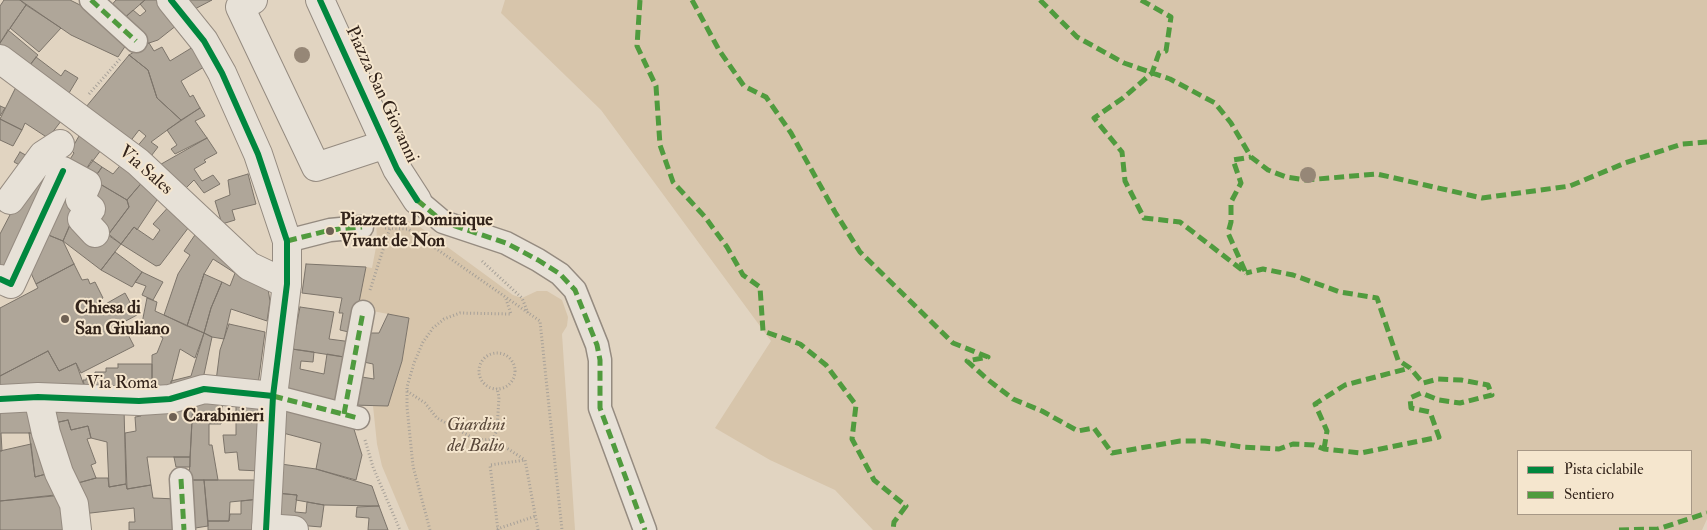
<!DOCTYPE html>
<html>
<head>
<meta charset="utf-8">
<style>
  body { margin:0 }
  #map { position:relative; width:1707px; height:530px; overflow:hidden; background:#e1d4c1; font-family:"IM FELL Double Pica",serif }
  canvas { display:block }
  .legend { position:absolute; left:1517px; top:450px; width:175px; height:65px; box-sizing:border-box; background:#f5e6ce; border:1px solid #a79886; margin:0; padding:6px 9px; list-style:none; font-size:15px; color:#32231a }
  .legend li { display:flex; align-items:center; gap:10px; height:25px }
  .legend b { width:25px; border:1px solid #a79886 }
</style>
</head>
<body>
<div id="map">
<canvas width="1707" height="530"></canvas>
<ul class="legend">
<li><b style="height:6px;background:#00873e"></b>Pista ciclabile</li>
<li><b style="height:6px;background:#509b3e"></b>Sentiero</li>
</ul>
</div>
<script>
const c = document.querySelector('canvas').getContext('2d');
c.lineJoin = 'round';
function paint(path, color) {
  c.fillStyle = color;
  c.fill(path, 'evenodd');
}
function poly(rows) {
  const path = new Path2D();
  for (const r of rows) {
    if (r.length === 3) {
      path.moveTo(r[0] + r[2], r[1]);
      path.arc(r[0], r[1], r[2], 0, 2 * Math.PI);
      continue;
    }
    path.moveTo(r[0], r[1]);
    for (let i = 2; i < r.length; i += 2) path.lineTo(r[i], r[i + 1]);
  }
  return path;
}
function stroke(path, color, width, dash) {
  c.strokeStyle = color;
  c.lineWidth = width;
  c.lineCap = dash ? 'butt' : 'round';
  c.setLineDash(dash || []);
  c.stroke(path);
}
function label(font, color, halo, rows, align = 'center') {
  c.font = font + ' "IM FELL Double Pica",serif';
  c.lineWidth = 4;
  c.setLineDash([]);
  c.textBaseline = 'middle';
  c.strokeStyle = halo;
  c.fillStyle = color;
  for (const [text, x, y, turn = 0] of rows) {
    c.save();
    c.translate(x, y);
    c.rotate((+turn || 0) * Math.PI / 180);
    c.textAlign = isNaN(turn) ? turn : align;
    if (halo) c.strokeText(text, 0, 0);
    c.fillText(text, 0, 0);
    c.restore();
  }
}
paint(poly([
  [505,0,1707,0,1707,519,1702,530,873,530,835,490,770,460,715,428,771,341,601,110,501,13],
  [1691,451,1691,514,1518,514,1518,451],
  [376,221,408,221,416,224,513,295,522,298,537,291,547,291,562,300,568,317,567,326,562,334,575,530,409,530,382,466,377,444,373,406,388,405,402,361,409,318,357,308,366,267,372,268,377,242]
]), '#d7c5ab');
const building = poly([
  [4,0,20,0,26,5,0,43,0,6,4,0],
  [20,0,70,0,104,17,130,39,118,57,71,35,20,0],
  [116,0,145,0,121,21,108,9,116,0],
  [145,0,159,0,177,25,158,40,143,45,121,21,133,10,140,16,146,11,140,4,145,0],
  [182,0,212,0,191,11,182,0],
  [26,5,61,28,39,52,10,28,26,5],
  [8,30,38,55,26,70,0,50,0,43,8,30],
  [149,43,154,51,162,47,170,61,193,47,204,67,181,81,190,97,193,95,200,108,181,120,157,98,148,70,129,55,149,43],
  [129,55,148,70,157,98,181,120,151,142,158,147,148,160,135,149,146,136,139,130,129,143,86,107,129,55],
  [36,57,61,76,65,70,78,78,66,98,26,70,36,57],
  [19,81,65,116,48,138,25,123,22,130,0,119,19,81],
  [0,106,5,108,0,116,0,106],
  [200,108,205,116,195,121,207,138,175,154,171,149,177,145,167,130,200,108],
  [0,119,22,130,13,146,0,140,0,119],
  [83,129,104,146,83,174,67,164,74,153,71,150,83,129],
  [207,138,217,153,204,160,206,162,194,169,202,181,213,175,220,184,204,193,194,180,183,191,156,167,207,138],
  [20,152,33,159,27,169,14,162,20,152],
  [92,160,102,167,93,180,83,174,92,160],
  [124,161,146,178,127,200,93,180,102,167,113,174,124,161],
  [43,164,57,172,30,234,0,273,0,234,12,211,43,164],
  [248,174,256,204,232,210,235,220,222,224,215,201,230,195,228,180,248,174],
  [64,178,79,205,63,241,41,232,64,178],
  [144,180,161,194,137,230,134,227,121,244,108,235,129,207,127,200,144,180],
  [97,182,127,200,129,207,108,235,92,222,104,207,88,196,97,182],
  [172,203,192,223,160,265,156,266,121,244,134,227,153,240,160,230,153,224,172,203],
  [71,222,106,232,121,244,101,270,63,241,71,222],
  [199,229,237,268,235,273,213,259,204,274,187,326,164,315,178,274,190,255,184,251,199,229],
  [41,232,63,241,74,264,36,284,25,260,41,252,35,243,41,232],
  [115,252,142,272,132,287,101,270,115,252],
  [74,264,82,280,88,279,90,284,95,282,103,298,99,301,102,306,125,293,137,315,122,323,134,346,81,373,76,363,59,371,48,351,0,376,0,308,38,288,36,284,74,264],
  [306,264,366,267,353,333,340,330,343,313,339,313,342,298,302,293,306,264],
  [237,268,268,289,270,301,267,321,231,309,224,339,212,337,204,333,211,308,222,282,230,286,237,268],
  [142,272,163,282,153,300,142,295,146,286,135,282,142,272],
  [204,274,222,282,211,308,204,333,187,326,204,274],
  [147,298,157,302,155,311,204,333,195,358,180,349,169,392,152,392,152,355,157,353,163,338,142,323,147,298],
  [300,307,334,312,329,339,352,342,350,358,292,349,300,307],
  [388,314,409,318,402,361,388,406,352,405,356,376,374,379,373,364,359,361,362,333,379,333,388,314],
  [229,324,265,332,258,385,216,381,220,350,229,324],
  [204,333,212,337,203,379,169,392,171,381,191,376,204,333],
  [292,349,314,352,313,362,301,361,300,369,324,374,327,354,350,358,341,403,286,390,292,349],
  [48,351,59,371,76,363,86,391,0,387,0,376,48,351],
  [118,364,152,364,152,392,86,391,83,380,86,380,87,375,95,375,95,372,106,372,106,368,118,368,118,364],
  [223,397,221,424,209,424,209,445,212,445,218,480,189,480,193,402,223,397],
  [236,399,259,400,260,471,239,470,237,452,225,453,223,435,236,435,236,399],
  [193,402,190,457,147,457,151,485,127,489,125,433,136,431,135,417,141,416,140,408,193,402],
  [33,405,39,433,1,433,2,451,0,451,0,407,33,405],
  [46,405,124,409,126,484,109,487,107,442,91,438,88,426,71,430,68,420,50,424,46,405],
  [284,406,353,426,362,455,356,480,316,469,321,443,283,433,284,406],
  [68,420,71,430,88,426,91,438,87,439,96,463,91,465,96,478,71,485,50,424,68,420],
  [29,433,39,433,64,495,55,495,46,474,35,477,29,433],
  [31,444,35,477,46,474,55,495,0,501,0,451,31,444],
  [174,457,190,457,190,467,176,467,174,457],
  [281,464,316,469,372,486,379,506,324,505,296,500,297,495,276,493,281,464],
  [96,478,108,478,109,487,126,484,127,489,151,485,153,498,177,499,176,530,129,530,129,522,135,522,134,508,82,514,74,484,96,478],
  [189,480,204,480,208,526,189,529,189,480],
  [204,480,261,480,260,499,230,502,229,521,208,521,204,480],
  [276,493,297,495,295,512,306,513,307,502,324,505,321,527,274,523,276,493],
  [64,495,71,530,0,530,0,501,64,495],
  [260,499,258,530,208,530,208,521,229,521,230,514,241,514,241,501,260,499],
  [379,506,388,530,368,530,369,518,356,517,357,507,379,506]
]);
paint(building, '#afa699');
stroke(building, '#7c746a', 1);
const pedestrian = poly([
  [91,0,136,41],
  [417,200,443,222,506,243,538,260,560,274,575,290,597,345,600,360,600,408,645,530],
  [287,241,330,230,362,227],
  [273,396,358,418],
  [344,414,363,312],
  [181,479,184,530]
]);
const minor = poly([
  [253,0,240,7,316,167,386,144],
  [320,0,397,169,417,200],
  [0,59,138,162,249,266,287,284],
  [63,171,87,184,80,200,91,209,82,219,95,233],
  [10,200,43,155,60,144],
  [0,279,11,284,63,171],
  [38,397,46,433,59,473,74,504,77,530],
  [0,399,38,397,139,401,170,399,204,389,273,396],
  [266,528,294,530]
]);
const tertiary = poly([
  [171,0,204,41,222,73,258,154,287,241,287,284,273,396,266,530]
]);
stroke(pedestrian, '#958b80', 25);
stroke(minor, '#958b80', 30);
stroke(tertiary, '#958b80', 30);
stroke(poly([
  [89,94,120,59],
  [385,228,408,229,540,321,562,530],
  [482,261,522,298,528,313],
  [370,290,390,228],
  [497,371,18],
  [407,391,425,403,437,418,473,438,483,440,493,439,497,430,499,397,497,388],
  [493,439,525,460,538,530],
  [365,440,373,467,400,530],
  [497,529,536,516],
  [430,530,413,466,407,407,407,387,414,363,423,342,433,328,444,319,460,313,511,314,506,299],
  [498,530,490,465,525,460]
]), '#a6a098', 3, [1, 2.5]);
stroke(pedestrian, '#e7e1d7', 22);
stroke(minor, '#e7e1d7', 28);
stroke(tertiary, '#e7e1d7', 28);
stroke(poly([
  [91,0,136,41],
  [640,0,637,46,656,86,660,145,673,182,705,217,727,247,743,275,760,287,763,331,800,344,826,365,856,405,852,439,874,480,906,506,894,522,893,530],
  [692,0,719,50,744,86,766,97,791,133,835,212,860,252,953,343,988,357,967,361,987,379,1013,399,1042,411,1078,431,1094,428,1112,453,1180,441,1205,441,1242,447,1279,449,1293,444,1314,445,1324,449,1361,453,1439,437,1430,412,1411,408,1410,398,1421,393,1439,400,1460,403,1492,395,1488,385,1461,380,1438,379,1423,383,1410,368,1398,360,1377,298,1340,292,1293,275,1263,269,1246,273],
  [1040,0,1077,37,1124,63,1170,79,1215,103,1231,123,1251,157,1268,170,1286,177,1306,180,1377,174,1482,198,1570,186,1625,163,1682,144,1707,142],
  [1141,0,1171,17,1166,51,1159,53,1152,73,1123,98,1094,118,1122,152,1125,181,1144,218,1180,222,1246,273],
  [417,200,443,222,506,243,538,260,560,274,575,290,597,345,600,360,600,408,645,530],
  [287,241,330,230,362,227],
  [1245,271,1228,233,1231,222,1231,202,1241,183,1233,160,1251,157],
  [273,396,358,418],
  [344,414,363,312],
  [1324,449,1327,431,1315,404,1345,385,1410,368],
  [181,479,184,530],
  [1619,530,1658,529,1707,513]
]), '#509b3e', 5, [10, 5]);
stroke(poly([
  [171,0,204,41,222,73,258,154,287,241,287,284,273,396,266,530],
  [320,0,397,169,417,200],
  [0,279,11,284,63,171],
  [0,399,38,397,139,401,170,399,204,389,273,396]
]), '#00873e', 6);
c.fillStyle = '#968777';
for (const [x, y] of [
  [302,55],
  [1308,175]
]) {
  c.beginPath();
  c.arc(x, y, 8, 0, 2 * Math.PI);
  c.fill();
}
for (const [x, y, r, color] of [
  [330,231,5,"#6f6154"],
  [65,319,5,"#6f6154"],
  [173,417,5,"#6f6154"]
]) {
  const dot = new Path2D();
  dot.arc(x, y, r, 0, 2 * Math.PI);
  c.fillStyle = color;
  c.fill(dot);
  stroke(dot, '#f5e6ce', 2);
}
label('18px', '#32231a', '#f5e6ce', [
  ["Piazza San Giovanni",381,95,65],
  ["Via Sales",145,171,41],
  ["Via Roma",122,384]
]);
label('bold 18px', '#32231a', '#f5e6ce', [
  ["Piazzetta Dominique",340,221],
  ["Vivant de Non",340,242],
  ["Chiesa di",75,309],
  ["San Giuliano",75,330],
  ["Carabinieri",183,417]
], 'left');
label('italic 18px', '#59483a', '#f5e6ce', [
  ["Giardini",476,426],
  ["del Balio",476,447]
]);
</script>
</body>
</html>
